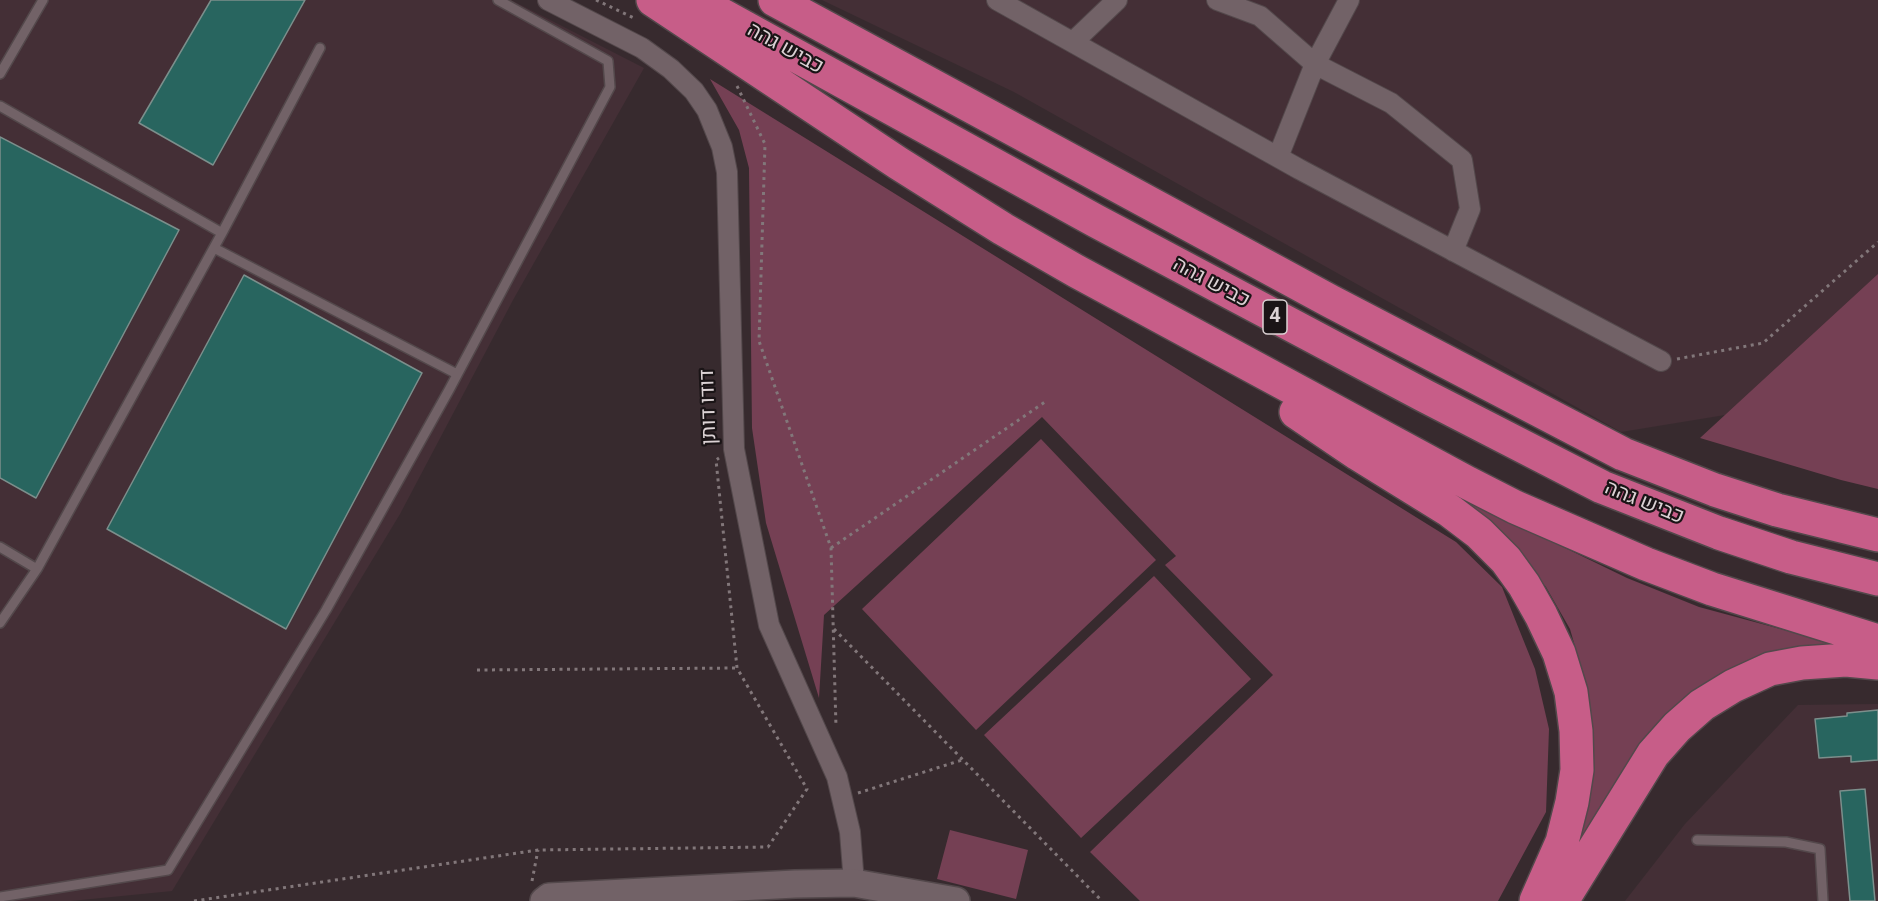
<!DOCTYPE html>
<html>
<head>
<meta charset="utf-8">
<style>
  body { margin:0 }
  canvas { display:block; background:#372a2e }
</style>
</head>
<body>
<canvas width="1878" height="901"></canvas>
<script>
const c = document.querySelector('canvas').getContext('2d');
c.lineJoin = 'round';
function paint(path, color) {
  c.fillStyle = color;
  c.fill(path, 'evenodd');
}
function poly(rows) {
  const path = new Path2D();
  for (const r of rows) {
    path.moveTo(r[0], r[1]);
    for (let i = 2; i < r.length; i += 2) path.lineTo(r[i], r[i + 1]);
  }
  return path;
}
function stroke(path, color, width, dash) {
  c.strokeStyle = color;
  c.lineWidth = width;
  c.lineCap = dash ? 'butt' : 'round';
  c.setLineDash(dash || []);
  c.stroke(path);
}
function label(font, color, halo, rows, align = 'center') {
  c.font = font + ' Roboto,Heebo,sans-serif';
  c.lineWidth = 4.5;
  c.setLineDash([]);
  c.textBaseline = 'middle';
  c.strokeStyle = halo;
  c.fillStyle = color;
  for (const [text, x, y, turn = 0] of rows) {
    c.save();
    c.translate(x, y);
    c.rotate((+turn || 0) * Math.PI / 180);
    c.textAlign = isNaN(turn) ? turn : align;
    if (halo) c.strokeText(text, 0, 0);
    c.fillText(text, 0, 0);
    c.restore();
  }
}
paint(poly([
  [0,0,511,0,644,68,513,300,400,514,172,891,71,901,0,901],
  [822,0,1878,0,1878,277,1731,414,1621,432,1014,92],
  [1878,704,1878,901,1625,901,1685,824,1798,705]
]), '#442f36');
paint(poly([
  [710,79,1456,542,1502,587,1535,669,1549,729,1546,812,1498,901,1140,901,1090,852,1273,675,1165,565,1176,556,1042,417,824,615,819,698,766,523,752,428,749,168,739,130],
  [1878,274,1878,489,1841,480,1700,438],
  [1041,439,1156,560,976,730,862,609],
  [1450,492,1627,578,1699,607,1851,648,1759,659,1581,841,1593,769,1592,726,1583,674,1570,629,1546,587,1510,545],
  [1154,576,1251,679,1081,838,984,735],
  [950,830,1028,850,1016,899,937,879]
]), '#754054');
const building = poly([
  [211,0,305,0,213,165,139,123,211,0],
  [0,137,179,230,36,498,0,478,0,137],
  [244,275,422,373,286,629,107,529,244,275],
  [1878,710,1878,760,1851,762,1851,756,1819,758,1815,719,1847,716,1847,713,1878,710],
  [1865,789,1875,901,1850,901,1840,791,1865,789]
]);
paint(building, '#28655f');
stroke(building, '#7c8f8c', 1.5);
const lane = poly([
  [0,74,43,0],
  [0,106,222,233],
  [214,248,457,374],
  [0,547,37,569,0,623],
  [37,569,222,233,320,48],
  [1697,840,1786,842,1820,849,1823,901],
  [0,897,168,870,326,610,449,390,610,87,608,61,498,0]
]);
const street = poly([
  [548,0,642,48,671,69,694,91,707,110,722,147,727,172,734,449,769,625,837,777,850,832,854,883],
  [997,0,1299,169,1661,361],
  [1217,0,1260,16,1315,64,1278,157],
  [1349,0,1315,64,1391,103,1462,160,1470,209,1453,251],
  [1073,42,1117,0]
]);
const secondary = poly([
  [544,901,549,897,795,884,854,883,956,901]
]);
const highway = poly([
  [653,0,898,163,1003,229,1076,271,1468,483,1515,507,1646,564,1712,589,1878,641],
  [695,0,1096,221,1425,396,1602,487,1719,533,1791,557,1878,579],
  [775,0,1330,301,1623,454,1715,490,1777,510,1878,535],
  [1296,412,1358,454,1450,511,1479,533,1506,560,1524,585,1541,615,1559,653,1571,692,1576,731,1577,770,1572,802,1562,842,1536,901],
  [1562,901,1653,754,1677,727,1702,705,1733,686,1770,669,1802,663,1846,660,1878,663]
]);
stroke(lane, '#53484b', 12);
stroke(street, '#53484b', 22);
stroke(secondary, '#53484b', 30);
stroke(highway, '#53484b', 36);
stroke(poly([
  [596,0,636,19],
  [737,86,765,144,759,341,831,548,836,727],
  [1677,359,1763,343,1878,242],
  [831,548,1045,402],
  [834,629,1102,901],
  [477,670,737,668],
  [858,793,962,760],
  [532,881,538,850],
  [194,901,538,850,768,847,807,789,737,668,716,460,719,458]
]), '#82777a', 3, [3, 4.5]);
stroke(lane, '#726267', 9);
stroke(street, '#726267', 20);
stroke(secondary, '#726267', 27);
stroke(highway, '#c75d88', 33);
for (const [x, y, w] of [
  [1275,317,24]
]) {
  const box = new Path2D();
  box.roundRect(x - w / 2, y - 17, w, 34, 4.5);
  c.fillStyle = '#1a1416';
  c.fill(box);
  stroke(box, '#dbd2d4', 1.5);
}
label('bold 20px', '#dbd2d4', null, [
  ["4",1275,317]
]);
label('21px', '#dbd2d4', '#1a1416', [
  ["כביש גהה",785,49,29],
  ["כביש גהה",1211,283,28],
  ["דודו דותן",709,407,-92],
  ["כביש גהה",1644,503,22]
]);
</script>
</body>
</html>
